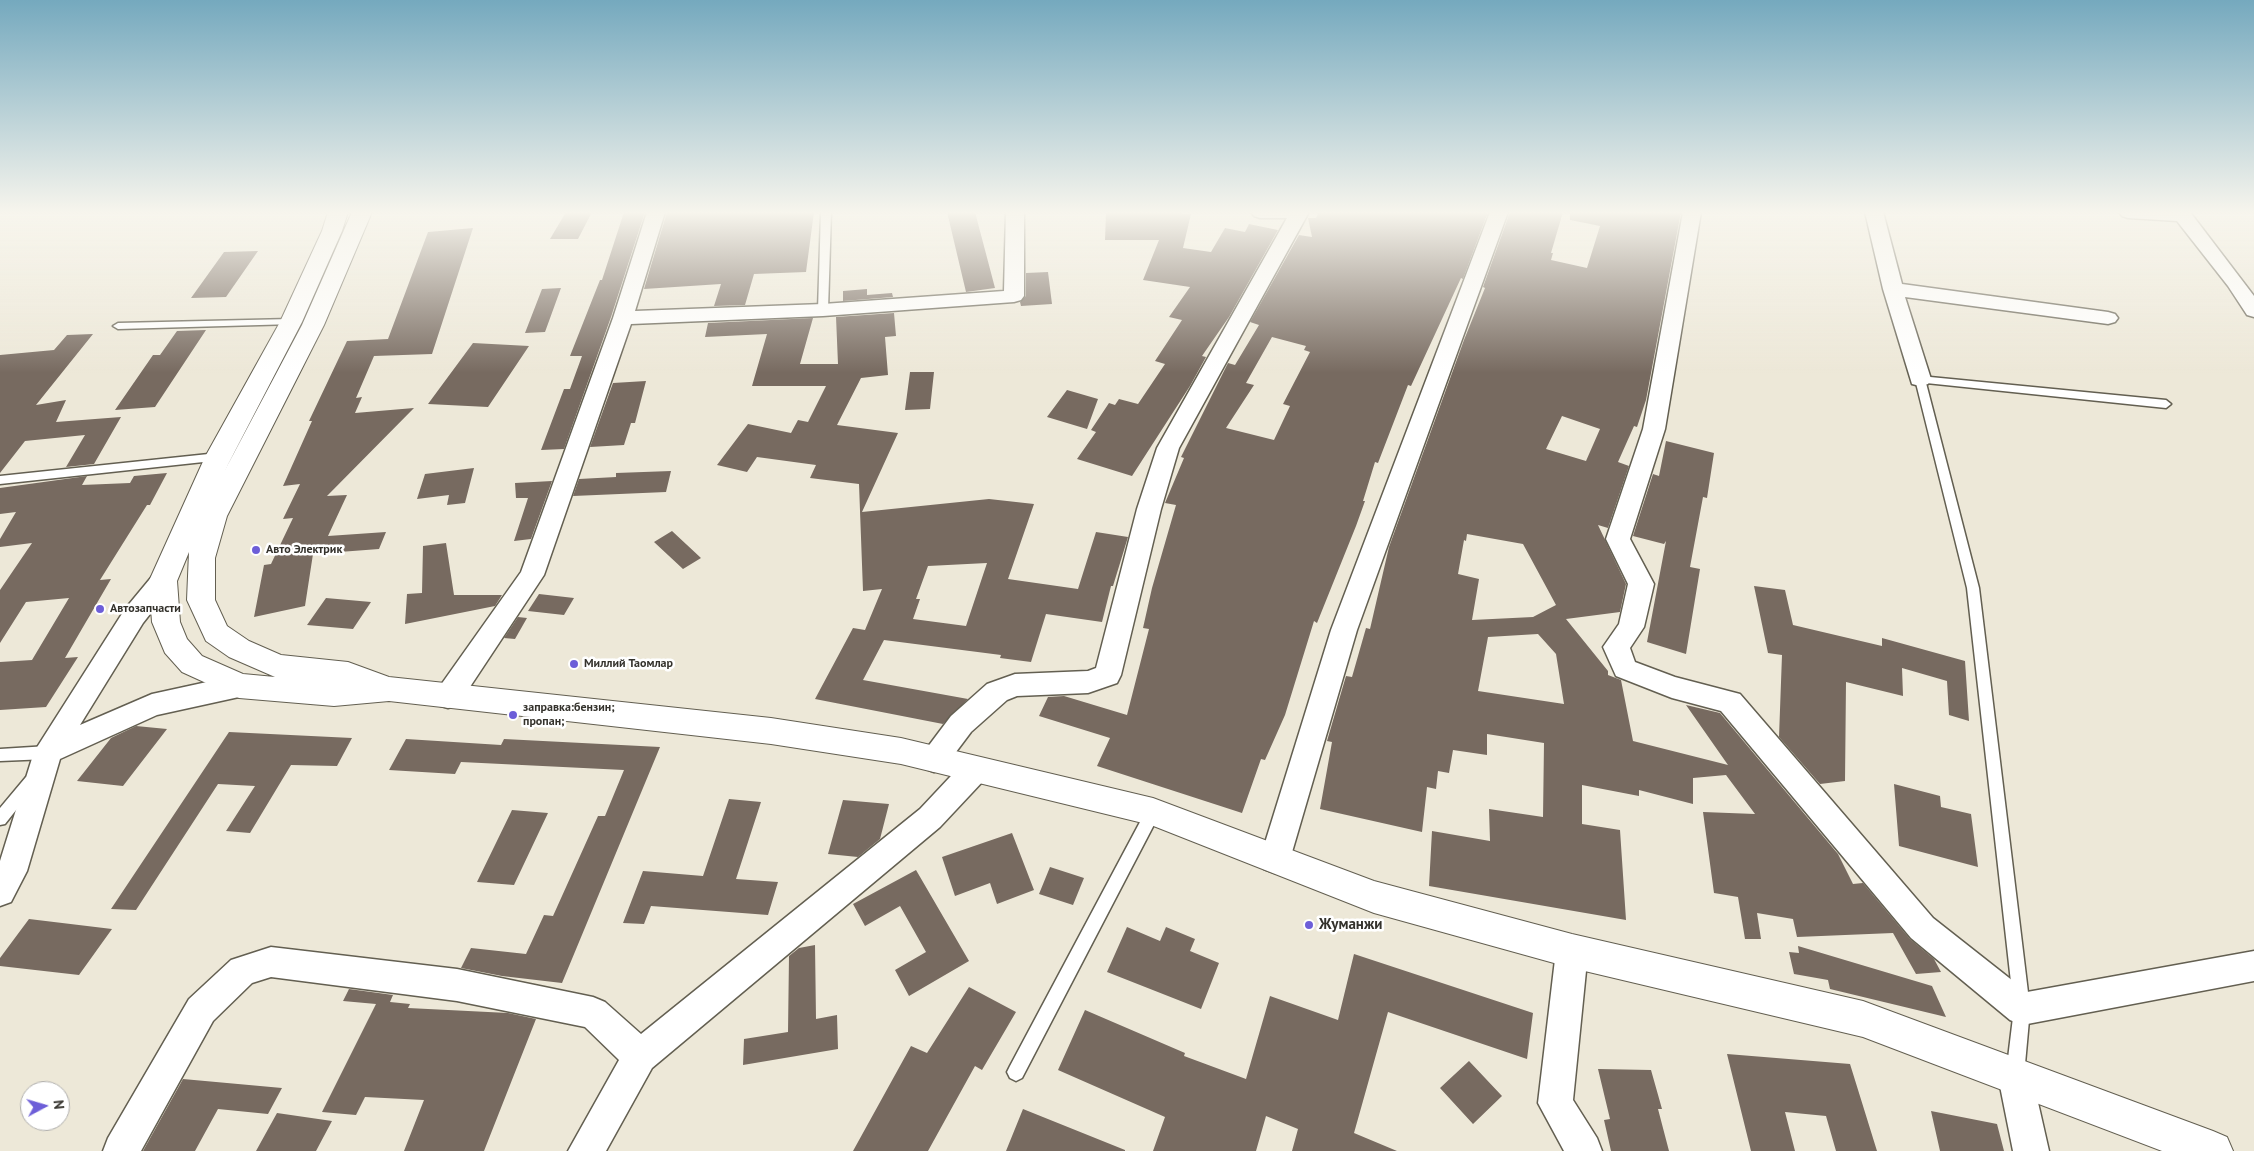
<!DOCTYPE html>
<html>
<head>
<meta charset="utf-8">
<style>
  body { margin:0 }
  #map { position:relative; width:2254px; height:1151px; overflow:hidden; background:#ede8d8; font-family:"PT Sans",sans-serif }
  canvas { display:block }
  .north { position:absolute; left:20px; top:1081px; width:50px; height:50px; box-sizing:border-box; background:#fff; border:1px solid #aeadab; border-radius:50%; rotate:84deg; font-size:14px; font-weight:700; line-height:20px; text-align:center; color:#34322c }
  .north::after { content:''; display:block; margin:auto; width:18px; height:22px; background:#6d5ed8; clip-path:polygon(50% 0,100% 100%,50% 72%,0 100%) }
</style>
</head>
<body>
<div id="map">
<canvas width="2254" height="1151"></canvas>
<div class="north">N</div>
</div>
<script>
const c = document.querySelector('canvas').getContext('2d');
c.lineJoin = 'round';
function paint(path, color) {
  c.fillStyle = color;
  c.fill(path, 'evenodd');
}
function poly(rows) {
  const path = new Path2D();
  for (const r of rows) {
    path.moveTo(r[0], r[1]);
    for (let i = 2; i < r.length; i += 2) path.lineTo(r[i], r[i + 1]);
  }
  return path;
}
function stroke(path, color, width, dash) {
  c.strokeStyle = color;
  c.lineWidth = width;
  c.lineCap = dash ? 'butt' : 'round';
  c.setLineDash(dash || []);
  c.stroke(path);
}
function label(font, color, halo, rows, align = 'center') {
  c.font = font + ' "PT Sans",sans-serif';
  c.lineWidth = 5;
  c.setLineDash([]);
  c.textBaseline = 'middle';
  c.strokeStyle = halo;
  c.fillStyle = color;
  for (const [text, x, y, turn = 0] of rows) {
    c.save();
    c.translate(x, y);
    c.rotate((+turn || 0) * Math.PI / 180);
    c.textAlign = isNaN(turn) ? turn : align;
    if (halo) c.strokeText(text, 0, 0);
    c.fillText(text, 0, 0);
    c.restore();
  }
}
paint(poly([
  [566,212,592,212,578,239,550,239],
  [624,212,645,212,611,317,564,449,541,450,564,389,570,389,582,356,570,356,600,280,602,280],
  [667,212,814,212,806,272,754,274,745,305,714,306,721,284,644,289],
  [947,212,975,212,995,288,966,292],
  [1106,212,1162,212,1191,214,1183,248,1211,252,1225,228,1245,232,1249,224,1278,230,1229,317,1202,356,1206,357,1190,386,1132,476,1077,459,1096,432,1091,430,1109,403,1115,405,1119,399,1138,404,1165,364,1155,361,1182,320,1169,317,1190,287,1143,280,1159,240,1105,240],
  [1319,212,1488,212,1463,279,1461,278,1411,386,1408,385,1378,463,1375,462,1363,501,1365,501,1356,526,1317,623,1314,621,1285,715,1265,760,1261,759,1242,813,1097,766,1110,738,1039,716,1048,697,1064,696,1127,715,1149,629,1143,628,1152,588,1176,505,1165,503,1184,458,1181,457,1228,363,1235,365,1259,325,1250,322,1299,235,1312,237,1308,218,1316,218],
  [1272,337,1306,346,1304,350,1310,352,1283,404,1290,406,1274,440,1226,428,1254,385,1246,383],
  [1510,212,1563,212,1551,253,1553,253,1551,260,1587,268,1600,226,1570,220,1570,212,1681,212,1646,400,1637,427,1634,426,1618,462,1629,466,1608,528,1598,525,1626,584,1620,612,1566,619,1608,671,1608,675,1621,680,1633,741,1728,765,1686,705,1720,713,1838,854,1853,884,1863,883,1910,939,1934,959,1941,972,1916,974,1893,933,1797,937,1793,919,1757,913,1761,939,1745,939,1738,897,1714,893,1703,812,1755,814,1726,775,1693,778,1693,804,1639,790,1639,796,1582,785,1582,824,1620,830,1626,920,1429,886,1432,831,1490,841,1489,809,1543,817,1544,743,1487,734,1487,755,1453,750,1449,773,1438,771,1436,789,1427,787,1422,832,1320,809,1332,742,1327,741,1346,676,1352,677,1366,628,1370,629,1389,547,1464,340,1485,288,1483,287],
  [1562,416,1600,429,1586,461,1546,449],
  [1467,534,1523,544,1556,605,1533,617,1472,620,1479,579,1458,574,1464,540,1466,541],
  [1538,634,1556,654,1564,704,1478,691,1488,637],
  [473,228,432,354,374,356,356,398,362,397,355,413,414,408,327,496,347,495,328,536,386,532,379,549,313,554,305,606,254,617,264,565,271,564,293,518,283,519,300,484,283,486,312,421,309,421,347,341,388,339,428,232],
  [258,251,226,297,191,298,224,252],
  [1048,272,1052,304,1021,306,1020,302,1026,296,1026,273],
  [561,288,545,332,525,333,542,289],
  [867,289,867,295,892,293,893,297,843,301,843,291],
  [894,313,896,336,885,337,888,375,861,378,837,425,898,433,862,512,989,499,1034,504,1008,579,1078,589,1096,532,1128,537,1113,586,1111,586,1102,622,1046,614,1031,662,1000,658,1001,655,884,640,863,680,968,699,943,724,815,699,853,628,865,630,882,589,863,591,859,484,810,478,816,465,757,457,747,472,717,465,748,424,791,433,798,420,808,422,826,386,752,386,767,334,705,337,708,323,813,318,800,364,838,364,836,317],
  [987,563,966,626,913,619,920,599,916,599,928,566],
  [206,330,155,407,115,410,153,355,160,355,177,331],
  [93,334,36,405,66,400,56,422,121,417,94,464,66,467,85,435,25,441,0,473,0,355,54,350,67,335],
  [473,343,529,346,488,407,428,404],
  [910,372,934,372,930,409,905,410],
  [646,381,635,423,631,423,624,445,590,447,613,383],
  [1067,390,1098,399,1087,429,1047,417],
  [1666,441,1714,453,1707,498,1703,497,1690,567,1700,569,1686,654,1647,642,1666,541,1664,544,1633,536,1653,474,1659,476],
  [474,468,465,503,447,505,449,495,417,499,425,474],
  [671,471,666,492,573,496,579,479,616,477,616,473],
  [167,473,150,505,147,505,100,580,111,579,65,658,78,657,46,707,0,710,0,662,32,660,69,598,26,602,0,643,0,590,32,543,0,547,0,539,16,512,0,514,0,488,87,476,82,485,130,483,134,476],
  [552,481,531,539,514,541,528,498,516,498,515,483],
  [672,531,701,558,683,569,654,542],
  [446,543,454,595,502,595,495,606,405,624,407,594,422,593,423,546],
  [1754,586,1785,590,1793,625,1882,646,1882,638,1965,661,1969,721,1949,715,1947,681,1902,668,1903,696,1846,682,1845,781,1820,784,1779,737,1782,655,1768,653],
  [539,594,574,598,564,615,528,611],
  [326,598,371,602,353,629,307,625],
  [518,617,527,618,515,639,504,638],
  [136,726,167,729,123,786,77,781,111,738],
  [229,732,352,738,337,766,291,765,250,833,226,831,255,786,218,784,136,910,111,909],
  [406,739,501,745,504,739,660,747,562,983,502,976,461,968,471,948,526,954,544,915,553,916,598,816,605,816,624,770,461,762,455,774,389,770],
  [1894,784,1940,796,1941,807,1971,814,1978,867,1899,846],
  [729,799,761,802,736,879,778,882,768,915,651,906,644,924,623,923,643,871,703,876],
  [843,800,889,804,880,839,858,857,828,854],
  [512,810,548,813,514,885,477,882],
  [1012,833,1034,890,997,904,990,883,955,896,942,857],
  [1050,867,1084,878,1073,905,1039,894],
  [916,870,969,961,909,996,895,970,926,952,900,906,865,926,853,904],
  [29,919,112,929,79,975,0,966,0,958],
  [1127,927,1160,941,1166,927,1195,939,1190,951,1219,963,1201,1009,1107,972],
  [815,945,816,1019,837,1015,838,1049,743,1065,744,1039,788,1032,789,956,799,948],
  [1798,946,1932,986,1946,1017,1830,989,1828,980,1794,974,1789,952,1799,953],
  [1354,954,1533,1013,1527,1059,1388,1012,1354,1133,1397,1151,1292,1151,1298,1129,1266,1116,1256,1151,1153,1151,1165,1117,1058,1070,1085,1010,1185,1053,1184,1056,1246,1079,1270,996,1338,1020],
  [969,987,1016,1012,982,1070,975,1066,928,1151,853,1151,911,1046,927,1053],
  [349,989,393,995,390,1002,410,1004,408,1008,508,1013,536,1019,484,1151,404,1151,424,1100,365,1097,356,1115,322,1112,376,1004,343,1001],
  [1727,1054,1850,1064,1877,1151,1836,1151,1826,1116,1785,1112,1795,1151,1751,1151],
  [1469,1061,1502,1096,1473,1124,1440,1088],
  [1598,1069,1651,1070,1662,1109,1658,1109,1669,1151,1611,1151,1604,1120,1610,1119],
  [183,1079,282,1088,268,1114,218,1109,195,1151,143,1151],
  [1023,1109,1125,1150,1125,1151,1006,1151],
  [1931,1111,1997,1124,2004,1151,1940,1151],
  [277,1113,332,1121,316,1151,256,1151]
]), '#776a60');
const lane = poly([
  [821,212,831,212,828,310,823,313,818,310,821,212],
  [291,319,296,322,295,324,118,329,113,326,118,323,291,319],
  [1920,376,2166,400,2171,404,2166,408,1926,383,1979,588,2030,1009,2024,1075,2021,1081,2015,1084,2009,1081,2006,1075,2014,1009,1967,588,1915,379,1920,376],
  [218,453,224,457,222,460,0,484,0,476,218,453],
  [48,746,53,748,55,753,53,757,48,759,0,761,0,749,48,746],
  [31,775,36,777,38,781,36,785,5,824,0,825,0,808,26,777,31,775],
  [1153,806,1158,807,1160,812,1158,817,1022,1078,1016,1081,1010,1078,1007,1072,1010,1066,1148,807,1153,806]
]);
const street = poly([
  [647,212,665,212,635,311,823,304,1004,291,1006,212,1024,212,1024,296,1021,300,1014,302,823,316,631,324,544,575,458,705,448,708,438,705,434,697,438,689,521,572,613,318,647,212],
  [1251,212,1309,212,1179,448,1161,509,1121,675,1117,683,1088,693,1017,696,1007,700,971,732,944,768,934,772,924,768,920,760,924,752,951,716,987,684,1015,674,1088,671,1096,668,1137,509,1157,448,1287,218,1260,218,1254,216,1251,212],
  [1490,212,1508,212,1357,630,1290,859,1286,869,1275,873,1264,869,1260,859,1331,630,1490,212],
  [1683,212,1701,212,1665,429,1630,539,1654,584,1644,627,1630,648,1635,662,1675,677,1740,694,1933,918,2027,992,2254,951,2254,981,2022,1025,2010,1020,1911,938,1721,711,1672,698,1616,676,1603,647,1619,624,1628,584,1606,539,1643,429,1683,212],
  [1865,212,1883,212,1902,284,2108,312,2115,314,2118,318,2115,322,2108,324,1905,297,1931,379,1928,384,1920,386,1912,384,1883,289,1865,212],
  [2119,212,2190,212,2254,296,2254,317,2247,315,2228,286,2177,221,2128,218,2122,216,2119,212],
  [163,572,172,574,176,581,143,623,80,725,152,694,239,675,249,678,253,686,249,694,239,697,157,715,60,759,27,871,11,902,0,906,0,861,34,752,125,609,154,574,163,572],
  [975,758,985,761,989,770,985,779,940,827,652,1068,606,1151,568,1151,619,1060,585,1027,457,1001,271,977,252,983,213,1021,141,1151,103,1151,108,1138,189,999,231,960,271,947,457,969,593,997,605,1002,641,1034,920,809,965,761,975,758],
  [1572,936,1583,940,1588,951,1573,1100,1597,1138,1602,1151,1564,1151,1538,1103,1556,951,1561,940,1572,936],
  [2015,1059,2027,1064,2032,1076,2049,1151,2013,1151,1998,1076,2003,1064,2015,1059]
]);
const primary = poly([
  [328,212,348,212,342,231,302,322,224,472,302,325,352,212,372,212,324,325,227,516,215,558,215,600,227,626,249,641,281,655,348,662,389,677,771,718,901,738,1153,798,1374,881,1572,934,1863,1001,2213,1131,2227,1137,2233,1151,2162,1151,1863,1037,1572,968,1374,913,1151,825,901,764,771,744,389,701,334,706,239,698,182,672,165,653,152,622,149,581,205,457,280,322,322,231,328,212],
  [189,552,187,600,206,641,229,657,275,677,243,674,202,656,187,639,180,622,177,581,189,552]
]);
stroke(lane, '#635f51', 3);
stroke(street, '#635f51', 3);
stroke(primary, '#635f51', 2);
paint(lane, '#fff');
paint(street, '#fff');
paint(primary, '#fff');
const sky = c.createLinearGradient(0, 0, 0, 373);
sky.addColorStop(0, '#75a9be');
sky.addColorStop(0.57, '#f7f5ed');
sky.addColorStop(1, '#f7f5ed00');
c.fillStyle = sky;
c.fillRect(0, 0, 2254, 373);
for (const [x, y, r, color] of [
  [256,550,5,"#6d5ed8"],
  [100,609,5,"#6d5ed8"],
  [574,664,5,"#6d5ed8"],
  [513,715,5,"#6d5ed8"],
  [1309,925,5,"#6d5ed8"]
]) {
  const dot = new Path2D();
  dot.arc(x, y, r, 0, 2 * Math.PI);
  c.fillStyle = color;
  c.fill(dot);
  stroke(dot, '#fff', 2);
}
label('bold 12px', '#34322c', '#fff', [
  ["Авто Электрик",266,550],
  ["Автозапчасти",110,609],
  ["Миллий Таомлар",584,664],
  ["заправка:бензин;",523,708],
  ["пропан;",523,722]
], 'left');
label('bold 15px', '#34322c', '#fff', [
  ["Жуманжи",1319,925]
], 'left');
</script>
</body>
</html>
